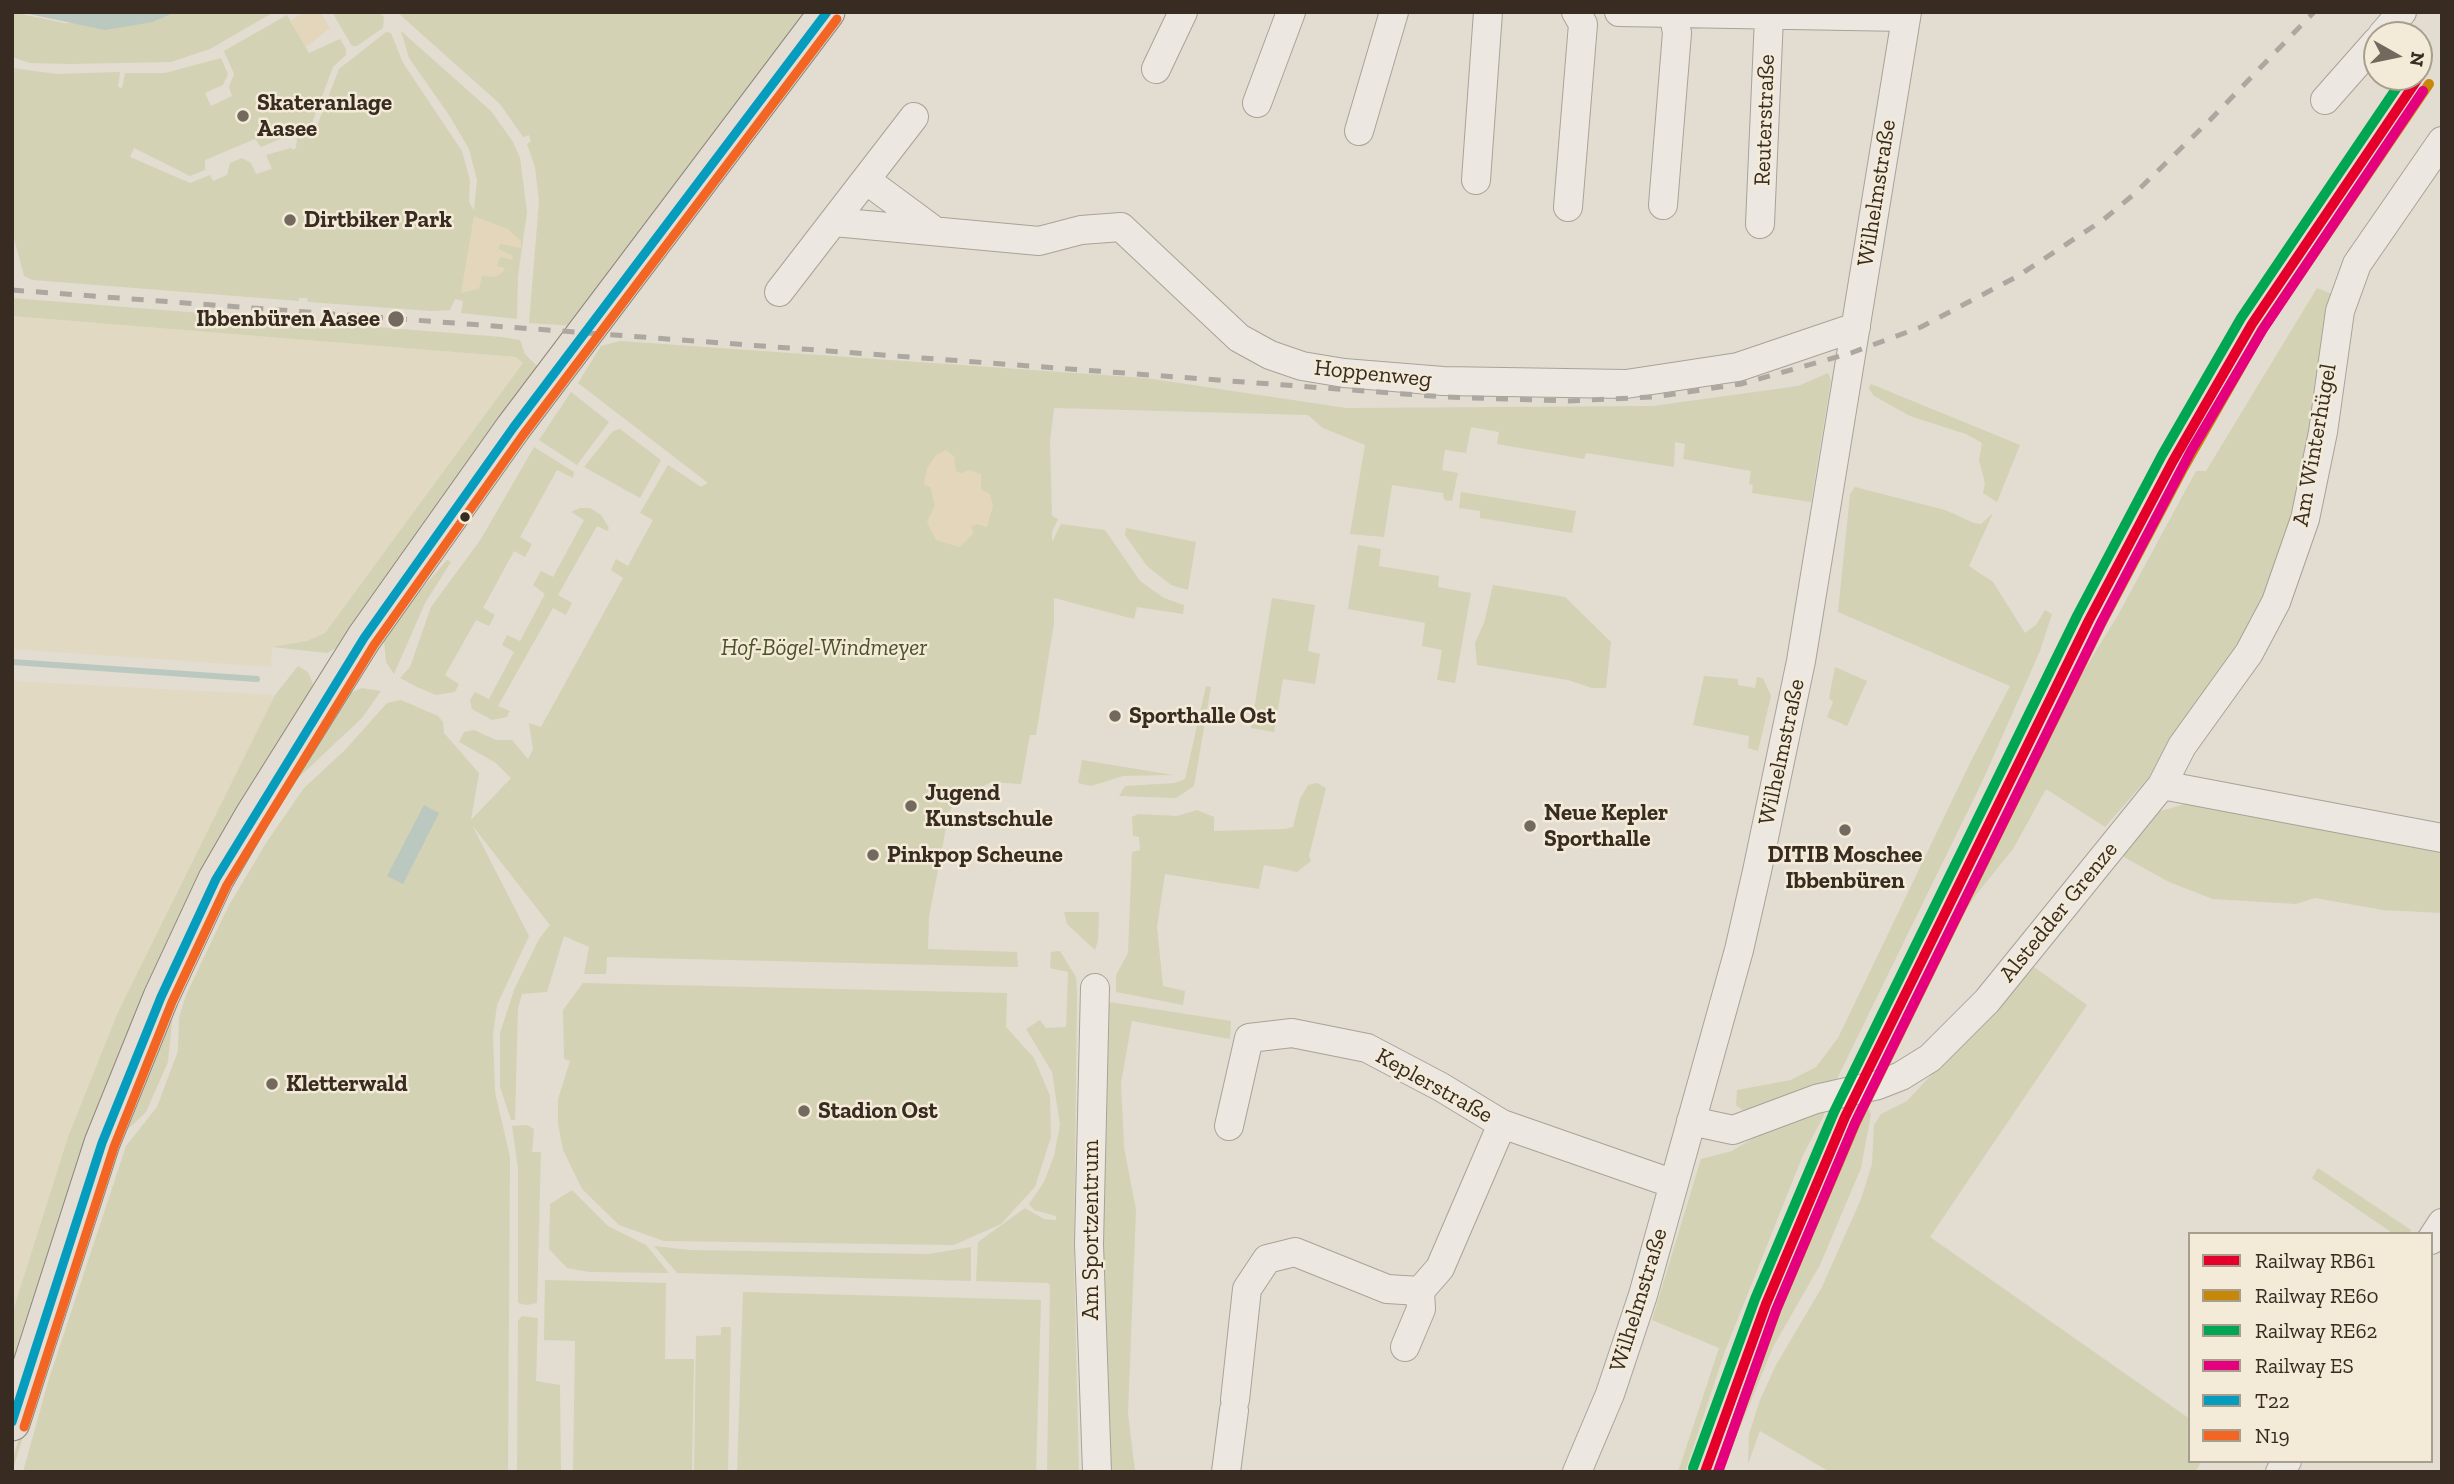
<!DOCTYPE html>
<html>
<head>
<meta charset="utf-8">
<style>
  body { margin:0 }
  #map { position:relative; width:2454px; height:1484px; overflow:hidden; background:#e3dcd0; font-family:"Zilla Slab",serif }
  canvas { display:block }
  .frame { position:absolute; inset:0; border:14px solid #382b21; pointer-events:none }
  .legend { position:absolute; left:2188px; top:1232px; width:245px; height:231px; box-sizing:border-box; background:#f3ead7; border:2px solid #a89e8e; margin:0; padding:9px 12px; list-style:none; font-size:21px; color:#382b21 }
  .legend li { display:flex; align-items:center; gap:14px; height:35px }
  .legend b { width:35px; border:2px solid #a89e8e }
  .north { position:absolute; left:2363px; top:21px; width:70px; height:70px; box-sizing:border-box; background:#f3ead7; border:2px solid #a89e8e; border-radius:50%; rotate:99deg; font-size:19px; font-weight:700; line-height:28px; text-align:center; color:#382b21 }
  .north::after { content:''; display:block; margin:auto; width:24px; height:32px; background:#74695e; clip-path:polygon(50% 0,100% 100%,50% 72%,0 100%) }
</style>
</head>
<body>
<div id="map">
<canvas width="2454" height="1484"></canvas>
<div class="frame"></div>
<ul class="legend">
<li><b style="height:9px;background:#e4002b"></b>Railway RB61</li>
<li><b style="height:9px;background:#c78708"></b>Railway RE60</li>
<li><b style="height:9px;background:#00a651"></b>Railway RE62</li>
<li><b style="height:9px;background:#e5007d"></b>Railway ES</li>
<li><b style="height:9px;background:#069cbd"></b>T22</li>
<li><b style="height:9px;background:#f26522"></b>N19</li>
</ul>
<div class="north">N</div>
</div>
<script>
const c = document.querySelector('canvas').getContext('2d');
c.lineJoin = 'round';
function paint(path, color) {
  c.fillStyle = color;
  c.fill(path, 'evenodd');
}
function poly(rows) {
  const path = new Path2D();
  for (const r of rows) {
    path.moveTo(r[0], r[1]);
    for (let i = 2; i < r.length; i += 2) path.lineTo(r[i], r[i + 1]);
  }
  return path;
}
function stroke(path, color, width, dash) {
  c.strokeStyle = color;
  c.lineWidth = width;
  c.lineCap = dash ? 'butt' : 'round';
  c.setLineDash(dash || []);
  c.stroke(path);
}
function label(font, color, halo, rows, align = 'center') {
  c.font = font + ' "Zilla Slab",serif';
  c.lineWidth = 5;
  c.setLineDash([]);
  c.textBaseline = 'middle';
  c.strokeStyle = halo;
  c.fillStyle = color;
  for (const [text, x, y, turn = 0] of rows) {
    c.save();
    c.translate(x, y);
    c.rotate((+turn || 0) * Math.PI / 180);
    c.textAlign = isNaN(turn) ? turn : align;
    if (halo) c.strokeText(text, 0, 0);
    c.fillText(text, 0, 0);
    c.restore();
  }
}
paint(poly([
  [12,316,517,357,523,363,325,633,307,641,272,647,271,667,12,649],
  [12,681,275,695,118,1012,68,1137,12,1314]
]), '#e1d9c2');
paint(poly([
  [12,12,64,23,153,22,176,12,274,12,210,49,171,62,70,64,30,63,12,57],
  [332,12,379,12,384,17,383,28,357,46,352,46],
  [397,12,806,12,576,326,529,323,539,201,535,167,527,144,531,141,529,135,523,137,500,104],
  [287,15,309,53,340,39,346,49,346,55,333,67,311,126,261,147,255,139,205,160,205,170,190,176,134,148,130,157,190,183,210,175,213,181,227,175,230,163,242,158,251,163,256,174,272,169,266,155,291,148,293,150,296,148,297,138,315,131,339,69,386,32,391,33,403,63,462,151,470,180,469,202,474,210,477,180,469,149,449,115,409,58,401,31,491,111,513,142,520,158,527,212,518,276,517,319,461,313,463,301,455,299,450,310,431,311,308,302,307,298,299,298,299,301,33,280,24,276,12,231,12,68,57,74,120,72,118,87,122,88,125,73,165,73,221,58,228,74,223,85,205,93,211,106,232,96,229,87,234,74,224,51],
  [2317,288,2337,296,2306,489,2269,591,2226,665,2148,778,2105,827,2046,789,2013,849,1975,896,1922,976,2039,744,2118,615,2196,471,2206,471],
  [12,298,502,337,520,340,525,354,541,370,340,646,327,653,272,647,307,641,325,633,523,363,516,357,12,316],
  [620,341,1146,378,1346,408,1653,406,1798,386,1828,373,1831,380,1811,502,1752,493,1753,485,1749,484,1751,471,1683,459,1685,444,1675,442,1674,467,1586,453,1584,459,1497,444,1499,432,1471,427,1466,453,1445,450,1442,470,1458,473,1452,501,1444,500,1443,493,1392,485,1384,537,1350,534,1365,445,1323,428,1308,415,1054,408,1050,442,1052,516,1058,519,1052,532,1052,542,1061,524,1105,530,1140,581,1164,598,1184,605,1183,614,1137,607,1134,619,1054,598,1054,623,1036,735,1030,735,1021,784,991,782,956,801,949,812,929,917,928,949,1017,952,1018,967,607,957,606,974,584,974,589,947,564,936,547,992,522,994,518,1008,515,1120,511,1120,500,1087,500,1033,514,990,539,939,550,925,472,825,529,936,497,1005,493,1034,495,1092,510,1157,508,1472,23,1472,48,1382,126,1146,157,1107,178,1051,179,1018,186,995,228,907,266,843,304,788,346,749,387,703,401,700,438,716,443,722,444,733,479,773,471,820,511,778,496,763,459,742,464,732,474,730,496,740,512,740,528,759,533,750,529,723,541,727,623,578,611,570,616,559,628,566,653,520,640,513,668,465,701,487,708,483,578,383,601,346],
  [1871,384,2020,445,1997,502,1983,493,1985,483,1979,460,1982,443,1966,434,1910,416,1874,396,1869,389],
  [571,392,609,422,577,465,539,440],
  [620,429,661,460,640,498,584,467,613,431],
  [534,447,574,472,573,478,557,470,520,537,532,544,525,557,514,551,483,608,495,615,489,626,476,620,445,675,459,684,455,692,436,695,417,687,400,678,410,667,431,607,481,539],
  [1855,487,1945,510,1974,523,1981,524,1993,513,1969,566,1993,582,2025,633,2036,625,2045,610,2052,614,2040,651,1982,782,1834,1085,1746,1113,1736,1105,1737,1090,1791,1080,1816,1067,1838,1038,1971,761,2010,686,1838,612,1850,494],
  [1461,492,1576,511,1572,533,1480,518,1480,511,1459,508],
  [580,508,590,508,601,515,609,528,607,531,597,526,558,595,572,603,566,615,553,608,498,706,510,711,507,717,492,720,472,709,470,700,475,692,489,699,514,652,502,645,507,635,520,641,545,594,533,585,541,571,553,577,584,520,571,512],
  [1126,528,1196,542,1188,590,1171,585,1147,566,1125,535],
  [1358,545,1381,549,1379,566,1439,576,1438,587,1471,593,1455,683,1437,680,1442,650,1422,646,1425,623,1348,609],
  [447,560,451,562,425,603,394,674,386,662,384,640,408,605],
  [1493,585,1565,597,1611,642,1606,688,1592,688,1568,680,1477,665,1475,643,1484,623],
  [1272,598,1315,605,1308,651,1320,654,1315,684,1283,679,1274,732,1251,728],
  [298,666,308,672,313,684,12,1375,12,1314,68,1137,118,1012,275,695],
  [1835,667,1867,681,1847,726,1827,717,1833,702,1829,698],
  [1704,676,1738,679,1738,685,1755,688,1757,677,1763,678,1771,696,1758,751,1748,748,1749,736,1693,725],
  [1206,686,1211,687,1194,786,1176,798,1119,796,1125,786,1175,783,1185,779],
  [362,688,381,691,362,718,297,779,232,883,217,900,345,695],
  [1082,760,1173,775,1123,776,1091,786,1078,783],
  [1317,783,1326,788,1309,856,1311,861,1297,872,1264,865,1259,889,1165,874,1157,927,1163,986,1185,991,1183,1005,1116,992,1116,975,1128,953,1132,852,1140,850,1139,837,1133,836,1132,817,1138,814,1177,816,1197,810,1214,817,1214,831,1285,829,1293,827,1300,799,1308,785],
  [2185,804,2208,804,2442,852,2442,913,2383,910,2315,898,2296,904,2213,899,2169,882,2124,857,2121,845,2157,812],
  [1064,912,1099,912,1098,940,1095,950,1067,924],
  [1060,951,1076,977,1077,991,1074,1262,1079,1472,1047,1472,1050,1285,1047,1283,976,1281,978,1242,1025,1208,1044,1219,1056,1220,1056,1216,1034,1210,1029,1204,1044,1182,1054,1156,1060,1125,1052,1072,1026,1029,1040,1020,1046,1028,1066,1027,1068,972,1050,968,1051,952],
  [2027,962,2087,1005,1930,1237,2190,1419,2190,1461,2202,1461,2195,1472,1830,1472,1760,1431,1748,1464,1749,1434,1760,1400,1776,1365,1822,1287,1861,1199,1872,1164,1874,1125,1881,1114,1907,1101,1987,1015],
  [583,983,1007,993,1006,1027,1034,1058,1050,1096,1051,1137,1035,1187,1001,1224,954,1245,664,1241,619,1225,582,1189,563,1150,558,1124,558,1099,570,1061,564,1059,563,1010],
  [1103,1001,1231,1021,1230,1039,1132,1021,1121,1083,1124,1147,1136,1210,1128,1413,1135,1472,1111,1472,1102,1395],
  [168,1008,173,1011,168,1062,146,1112,121,1136,92,1218,12,1472,12,1461,82,1231,116,1133],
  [1865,1103,1871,1114,1861,1168,1820,1265,1773,1347,1728,1457,1715,1472,1792,1266,1857,1105],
  [1823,1107,1824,1115,1803,1155,1725,1351,1685,1472,1678,1472,1719,1348,1652,1320,1701,1159,1732,1151,1771,1127],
  [527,1125,534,1129,532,1152,541,1152,537,1303,527,1305,518,1303,518,1168,512,1126],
  [2318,1168,2411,1230,2409,1234,2394,1234,2312,1178],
  [572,1190,608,1226,646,1245,669,1273,589,1272,567,1268,549,1249,550,1204],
  [654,1246,690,1250,929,1254,971,1247,971,1281,677,1273],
  [545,1280,666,1283,665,1359,694,1359,692,1472,573,1472,575,1341,544,1340],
  [743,1292,1041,1300,1036,1472,737,1472],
  [522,1316,538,1318,536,1381,560,1385,561,1472,517,1472,518,1321],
  [721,1327,731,1327,728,1472,694,1472,696,1336,721,1335]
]), '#d3d2b4');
paint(poly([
  [305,12,320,12,330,28,306,47,290,21],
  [474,216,508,229,521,241,521,248,500,244,499,249,513,256,512,260,500,257,497,266,505,268,503,272,496,277,482,276,479,289,461,293],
  [946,450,954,456,956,471,962,473,969,470,981,474,981,489,990,494,993,506,987,527,977,524,971,527,974,533,960,547,936,540,927,522,935,505,930,487,924,485,927,468,936,455]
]), '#e4d6ba');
paint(poly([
  [19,12,176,12,153,22,105,30],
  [424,805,439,813,403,884,387,876]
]), '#bac8bf');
stroke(poly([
  [12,662,257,679]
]), '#bac8bf', 6);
const minor = poly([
  [1619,12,1905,17],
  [2382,35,2402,12],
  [1156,69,1183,12],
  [2325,100,2377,41],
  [1257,103,1291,12],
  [1359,131,1394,12],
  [866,180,935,231],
  [1476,180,1488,12],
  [1663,205,1677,33,1673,12],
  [1568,207,1583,24,1576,12],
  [834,222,1039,241,1081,230,1121,227,1239,338,1270,355,1302,366,1344,373,1443,381,1626,384,1738,367,1856,327],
  [1760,224,1769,17],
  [779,292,914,117],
  [2162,785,2182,746,2249,653,2276,602,2305,519,2323,432,2340,311,2357,264,2442,141],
  [1095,988,1089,1244,1097,1472],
  [1691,1121,1733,1130,1816,1099,1878,1085,1901,1076,1930,1058,1987,1001,2162,785,2442,838],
  [1229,1126,1249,1038,1292,1033,1367,1048,1441,1087,1502,1124,1674,1184],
  [2431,1240,2442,1223],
  [1405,1347,1421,1309,1420,1291,1440,1268,1502,1124],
  [1235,1400,1247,1289,1267,1259,1295,1252,1387,1289,1420,1291],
  [1226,1472,1234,1410],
  [1577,1472,1610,1394,1643,1295,1739,950,1757,871,1801,661,1907,12],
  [2280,1472,2287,1461]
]);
const major = poly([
  [12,1423,102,1143,161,997,216,879,253,815,364,638,513,428,827,12]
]);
stroke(minor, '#a9a298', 30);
stroke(major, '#8e877f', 37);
stroke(minor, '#ece8e1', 28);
stroke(major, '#e3ddd3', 35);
stroke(poly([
  [12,290,1445,397,1568,401,1653,397,1741,384,1851,353,1921,327,2018,276,2103,220,2133,195,2211,119,2314,12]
]), '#aca7a1', 5, [12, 12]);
stroke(poly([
  [12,1422,102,1143,161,997,216,879,364,638,513,428,827,12]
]), '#069cbd', 9);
stroke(poly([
  [24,1427,114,1147,172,1002,227,885,374,645,523,435,837,19]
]), '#f26522', 9);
stroke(poly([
  [1705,1472,1766,1304,1845,1117,2089,620,2173,461,2252,324,2419,77]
]), '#e4002b', 10);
stroke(poly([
  [1718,1472,1777,1308,1856,1122,2100,626,2184,467,2262,330,2429,84]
]), '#c78708', 10);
stroke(poly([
  [1693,1468,1755,1299,1834,1112,2078,614,2162,455,2241,318,2404,77]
]), '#00a651', 10);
stroke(poly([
  [1718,1472,1776,1310,1855,1123,2102,621,2191,451,2263,329,2423,91]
]), '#e5007d', 10);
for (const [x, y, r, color] of [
  [243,116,7,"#74695e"],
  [290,220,7,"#74695e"],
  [396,319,9,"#74695e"],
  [465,517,6,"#382b21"],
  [1115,716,7,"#74695e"],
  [911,806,7,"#74695e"],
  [1530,826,7,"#74695e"],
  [1845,830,7,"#74695e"],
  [873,855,7,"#74695e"],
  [272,1084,7,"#74695e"],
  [804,1111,7,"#74695e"]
]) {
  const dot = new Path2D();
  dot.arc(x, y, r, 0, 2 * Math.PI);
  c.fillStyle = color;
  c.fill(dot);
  stroke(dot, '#f3ead7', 2.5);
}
label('bold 23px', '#382b21', '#f3ead7', [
  ["Skateranlage",257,103],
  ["Aasee",257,129],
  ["Dirtbiker Park",304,220],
  ["Ibbenbüren Aasee",380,319,"right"],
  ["Sporthalle Ost",1129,716],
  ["Jugend",925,793],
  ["Kunstschule",925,819],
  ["Neue Kepler",1544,813],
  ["Sporthalle",1544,839],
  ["Pinkpop Scheune",887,855],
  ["DITIB Moschee",1845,855,"center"],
  ["Ibbenbüren",1845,881,"center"],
  ["Kletterwald",286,1084],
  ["Stadion Ost",818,1111]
], 'left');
label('23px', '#382b21', '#f3ead7', [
  ["Reuterstraße",1765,120,-88],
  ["Wilhelmstraße",1877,193,-81],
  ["Hoppenweg",1373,374,6],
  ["Am Winterhügel",2315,445,-80],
  ["Wilhelmstraße",1782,752,-78],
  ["Alstedder Grenze",2059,912,-51],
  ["Keplerstraße",1434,1086,29],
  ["Am Sportzentrum",1091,1230,-90],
  ["Wilhelmstraße",1639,1300,-73]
]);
label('italic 23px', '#4a5229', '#f3ead7', [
  ["Hof-Bögel-Windmeyer",824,648]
]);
</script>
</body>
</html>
